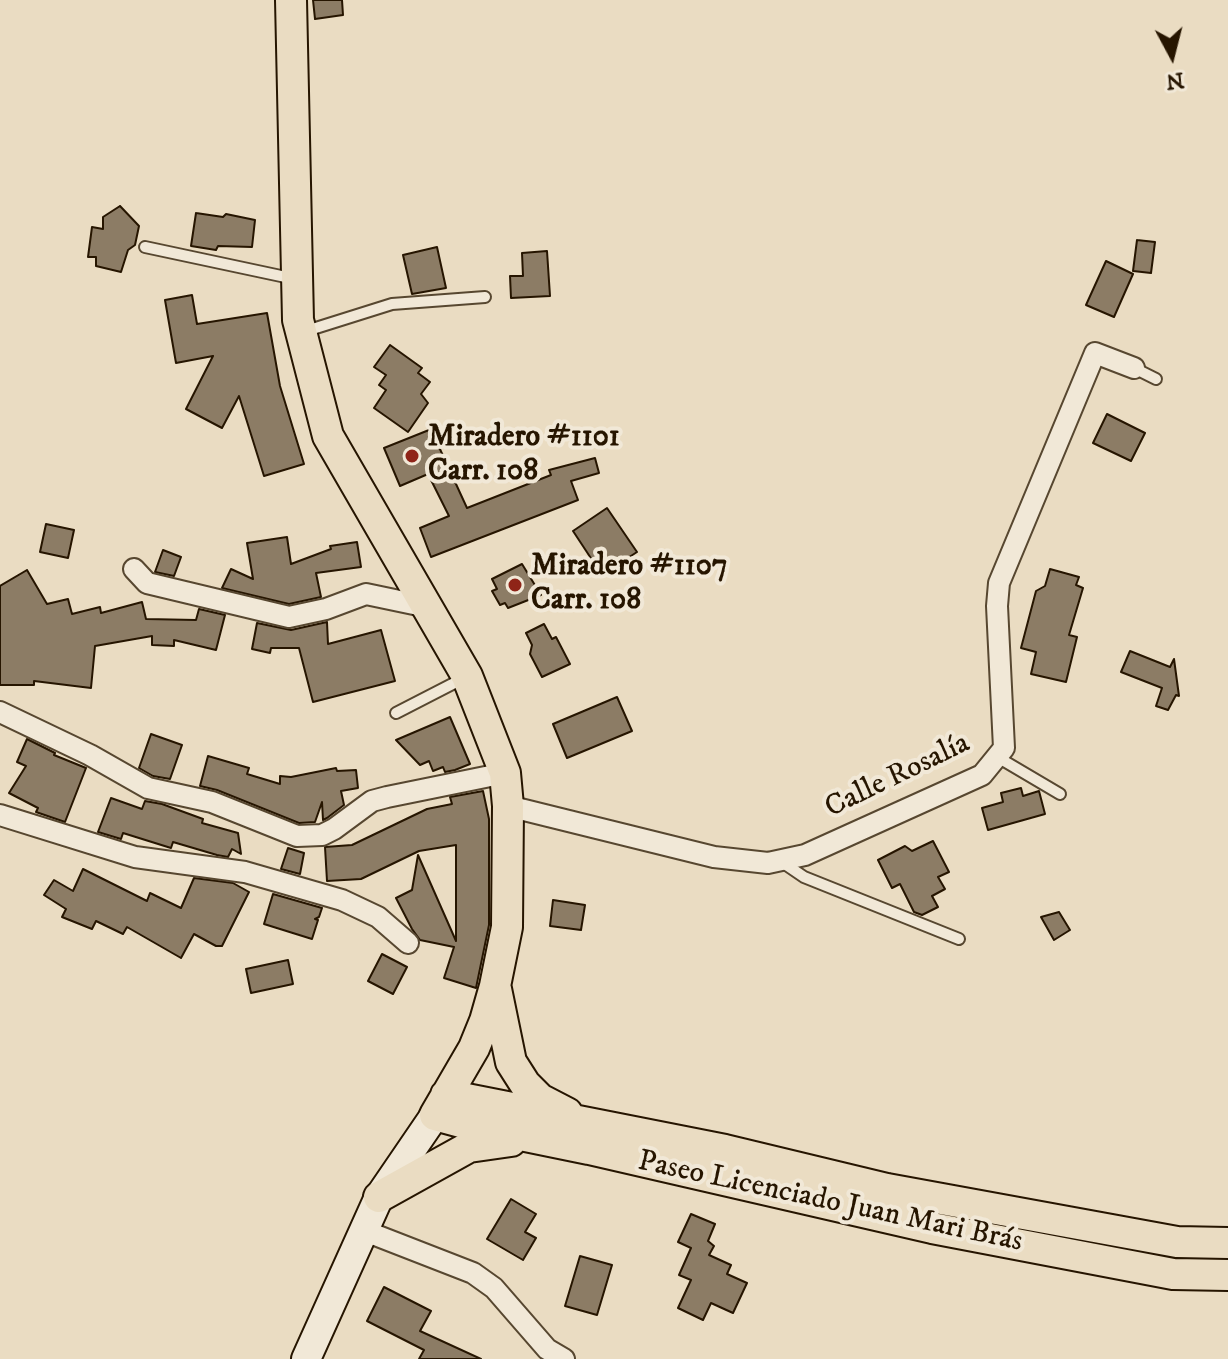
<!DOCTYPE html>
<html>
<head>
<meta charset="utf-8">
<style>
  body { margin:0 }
  #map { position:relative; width:1228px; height:1359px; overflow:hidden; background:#eadcc2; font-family:"IM FELL DW Pica",serif }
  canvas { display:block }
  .north { position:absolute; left:1132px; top:16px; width:80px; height:80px; -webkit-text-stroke:6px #f1e8d7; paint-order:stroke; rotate:173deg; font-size:22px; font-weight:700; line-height:32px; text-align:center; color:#261500 }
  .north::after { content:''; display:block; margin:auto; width:28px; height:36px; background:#261500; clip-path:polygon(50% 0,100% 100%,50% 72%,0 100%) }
</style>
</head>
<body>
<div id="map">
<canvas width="1228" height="1359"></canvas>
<div class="north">N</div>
</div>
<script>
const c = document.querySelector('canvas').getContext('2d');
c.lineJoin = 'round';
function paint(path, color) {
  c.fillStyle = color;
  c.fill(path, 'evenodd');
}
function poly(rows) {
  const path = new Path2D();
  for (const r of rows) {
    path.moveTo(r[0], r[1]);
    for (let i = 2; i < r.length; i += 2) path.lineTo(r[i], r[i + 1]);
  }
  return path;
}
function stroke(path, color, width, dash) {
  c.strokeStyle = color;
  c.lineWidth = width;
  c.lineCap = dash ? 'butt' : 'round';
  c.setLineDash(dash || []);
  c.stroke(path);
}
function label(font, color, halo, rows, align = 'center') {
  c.font = font + ' "IM FELL DW Pica",serif';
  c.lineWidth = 8;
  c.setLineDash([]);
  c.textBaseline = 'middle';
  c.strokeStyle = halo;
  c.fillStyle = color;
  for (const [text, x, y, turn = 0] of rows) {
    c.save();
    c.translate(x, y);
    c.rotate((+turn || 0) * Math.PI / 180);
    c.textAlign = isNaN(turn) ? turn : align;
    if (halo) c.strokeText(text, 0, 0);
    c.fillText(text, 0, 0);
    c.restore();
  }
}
const building = poly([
  [313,0,342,0,343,15,315,19,313,0],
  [120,206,139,226,135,245,128,250,121,272,96,266,96,257,88,257,92,227,103,229,103,217,120,206],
  [196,213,223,217,226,214,255,220,252,247,218,246,216,250,191,246,196,213],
  [1137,240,1155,242,1151,273,1133,271,1137,240],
  [437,247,446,288,412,294,403,255,437,247],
  [547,251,550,296,511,298,510,276,523,276,522,253,547,251],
  [1106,261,1133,274,1114,317,1086,305,1106,261],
  [192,295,197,324,267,313,280,386,304,464,264,476,239,396,222,428,186,409,213,356,176,363,165,300,192,295],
  [390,345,422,368,418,373,430,382,421,394,428,403,408,432,374,408,386,390,379,385,386,375,374,367,390,345],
  [1107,414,1145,433,1131,461,1093,443,1107,414],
  [434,428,442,446,439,447,467,508,551,475,549,470,595,458,599,473,571,481,578,500,431,557,420,528,449,516,428,474,400,486,384,448,434,428],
  [607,508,637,552,602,575,573,531,607,508],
  [46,524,74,530,68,558,40,552,46,524],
  [287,537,291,564,331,549,330,546,357,542,361,567,316,573,321,597,289,604,222,588,231,569,253,579,247,543,287,537],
  [163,550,181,557,174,576,155,572,163,550],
  [522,564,541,595,508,608,505,603,500,605,492,591,497,589,492,579,522,564],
  [1050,569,1079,577,1076,585,1083,588,1069,635,1077,637,1066,682,1031,674,1036,652,1021,648,1036,591,1045,586,1050,569],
  [27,570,47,604,68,599,72,614,100,607,101,613,142,602,146,619,196,620,199,609,225,615,216,650,174,640,174,646,152,645,152,636,95,646,91,688,34,681,34,685,0,685,0,586,27,570],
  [327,622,328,644,381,630,395,681,313,702,299,648,271,648,270,653,252,649,257,623,291,630,327,622],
  [544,624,552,639,556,637,570,664,542,677,530,654,532,645,526,633,544,624],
  [1130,651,1170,667,1174,659,1179,696,1176,695,1168,710,1156,706,1162,688,1121,672,1130,651],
  [617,697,632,731,567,758,553,724,617,697],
  [450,717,470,764,455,770,445,772,443,767,433,771,429,761,420,765,396,740,450,717],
  [151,734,182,745,170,779,153,776,139,768,151,734],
  [27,739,55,753,54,755,86,768,65,822,36,812,38,808,9,793,26,766,17,762,27,739],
  [208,756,249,768,247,774,280,784,280,776,291,777,336,768,337,771,356,770,358,788,341,791,344,805,327,818,323,820,322,802,315,822,299,823,217,790,200,786,208,756],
  [1021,788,1023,796,1039,791,1045,814,988,830,982,808,1003,802,1001,793,1021,788],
  [483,791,489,819,489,925,476,988,444,978,454,947,420,940,412,929,396,898,412,890,418,855,456,941,456,845,419,851,361,879,327,881,325,847,352,845,427,809,452,804,450,797,483,791],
  [111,798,142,809,145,801,162,804,203,819,202,823,238,833,241,854,232,849,228,857,217,855,173,842,171,848,123,833,121,839,98,832,111,798],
  [933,841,949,872,938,877,945,889,932,896,938,907,922,915,914,912,900,884,892,888,878,860,905,846,912,851,933,841],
  [288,848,304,853,300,874,281,869,288,848],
  [83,869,147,901,150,893,181,908,194,878,233,883,249,892,222,946,216,946,194,934,181,958,127,927,123,934,96,921,92,929,62,917,66,909,44,895,54,880,73,891,83,869],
  [273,894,322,908,319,917,315,919,318,920,312,939,264,924,273,894],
  [553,900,585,905,581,930,550,926,553,900],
  [1059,912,1070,930,1054,940,1041,917,1059,912],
  [382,954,407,967,393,994,368,981,382,954],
  [288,960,293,984,251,993,246,969,288,960],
  [511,1199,536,1214,525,1232,536,1238,523,1260,487,1239,511,1199],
  [691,1214,715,1224,708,1241,714,1246,709,1255,731,1265,727,1274,747,1283,733,1313,711,1303,703,1320,678,1308,691,1280,679,1275,691,1248,678,1242,691,1214],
  [580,1256,612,1265,597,1315,565,1306,580,1256],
  [384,1287,431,1311,420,1331,481,1359,419,1359,424,1350,367,1321,384,1287]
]);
paint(building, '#8c7c65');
stroke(building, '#261500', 2);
const service = poly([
  [145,247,295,279],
  [303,332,392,304,485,297],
  [1134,368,1156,379],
  [396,713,466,677],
  [999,758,1060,794],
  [782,862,804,877,959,939]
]);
const minor = poly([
  [134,569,147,583,289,617,326,609,366,594,428,607],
  [0,712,90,755,148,788,212,802,297,836,322,835,334,829,372,801,387,797,505,773],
  [508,806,714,857,768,863,805,855,982,775,1004,748,997,606,999,583,1095,353,1134,368],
  [0,815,135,857,245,872,342,900,378,917,408,943],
  [365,1231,473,1273,494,1288,547,1349,564,1359]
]);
const secondary = poly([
  [306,1359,379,1197,435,1115]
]);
const primary = poly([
  [291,0,298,320,328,436,467,676,505,773,508,806,507,927,495,986,485,1021,474,1048,435,1115,472,1125,589,1149,932,1228,1173,1274,1228,1275],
  [496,989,511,1062,525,1084,540,1099,567,1113],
  [446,1095,725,1150,887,1189,1177,1242,1228,1243],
  [379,1197,469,1147,511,1141]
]);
stroke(service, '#574730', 14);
stroke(minor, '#574730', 24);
stroke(secondary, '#261500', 32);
stroke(primary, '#261500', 34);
stroke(service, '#f1e8d7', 10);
stroke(minor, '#f1e8d7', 20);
stroke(secondary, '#f1e8d7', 28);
stroke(primary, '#eadcc2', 30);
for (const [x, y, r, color] of [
  [412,456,8,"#8f2418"],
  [515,585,8,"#8f2418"]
]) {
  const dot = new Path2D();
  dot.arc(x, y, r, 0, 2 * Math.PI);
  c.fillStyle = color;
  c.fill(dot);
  stroke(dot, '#f1e8d7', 3);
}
label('bold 30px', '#261500', '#f1e8d7', [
  ["Miradero #1101",428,439],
  ["Carr. 108",428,473],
  ["Miradero #1107",531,568],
  ["Carr. 108",531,602]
], 'left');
label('30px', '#261500', '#f1e8d7', [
  ["Calle Rosalía",898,777,-26],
  ["Paseo Licenciado Juan Mari Brás",830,1203,12]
]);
</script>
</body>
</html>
